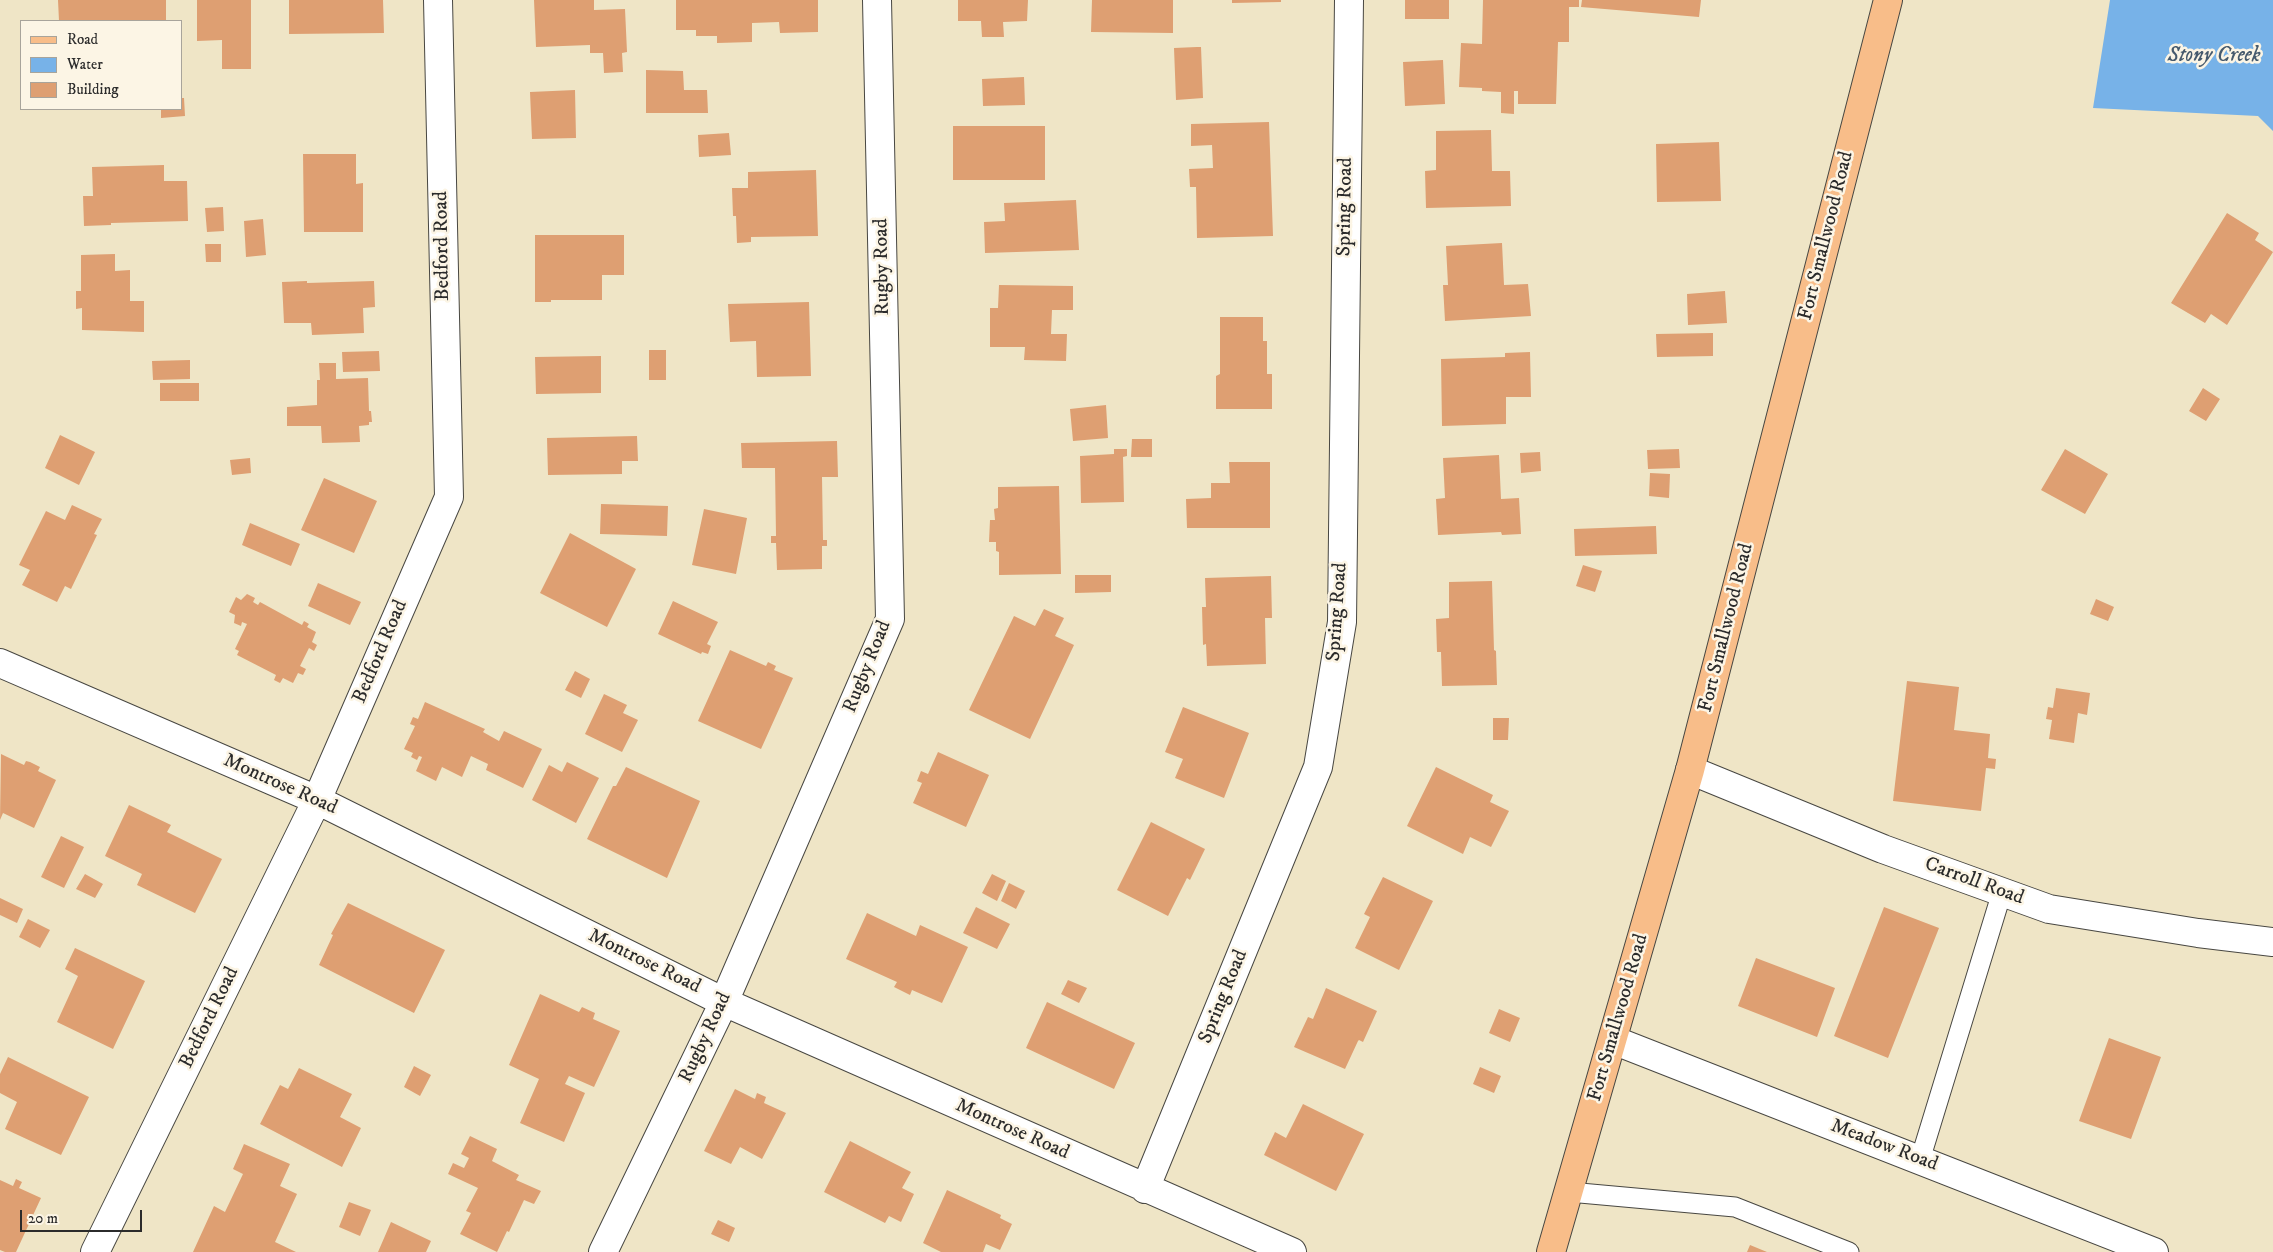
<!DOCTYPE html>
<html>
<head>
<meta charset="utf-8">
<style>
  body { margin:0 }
  #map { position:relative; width:2273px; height:1252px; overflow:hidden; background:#efe5c6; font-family:"IM FELL DW Pica",serif }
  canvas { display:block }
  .legend { position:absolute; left:20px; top:20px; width:162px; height:90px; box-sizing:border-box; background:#fcf5e5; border:1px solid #a8a49b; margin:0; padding:6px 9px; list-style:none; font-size:15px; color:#2b2b2b }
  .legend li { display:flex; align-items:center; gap:10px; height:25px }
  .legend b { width:25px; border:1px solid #a8a49b }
  .scale { position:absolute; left:20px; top:1210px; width:122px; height:22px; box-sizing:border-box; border:2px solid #2b2b2b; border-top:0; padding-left:6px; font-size:15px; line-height:18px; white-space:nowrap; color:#2b2b2b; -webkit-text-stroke:4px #fcf5e5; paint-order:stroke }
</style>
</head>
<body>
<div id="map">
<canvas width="2273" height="1252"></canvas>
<ul class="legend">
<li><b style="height:6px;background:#f8bd89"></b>Road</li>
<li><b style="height:14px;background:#77b2e8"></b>Water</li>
<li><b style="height:14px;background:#de9f72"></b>Building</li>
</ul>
<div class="scale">20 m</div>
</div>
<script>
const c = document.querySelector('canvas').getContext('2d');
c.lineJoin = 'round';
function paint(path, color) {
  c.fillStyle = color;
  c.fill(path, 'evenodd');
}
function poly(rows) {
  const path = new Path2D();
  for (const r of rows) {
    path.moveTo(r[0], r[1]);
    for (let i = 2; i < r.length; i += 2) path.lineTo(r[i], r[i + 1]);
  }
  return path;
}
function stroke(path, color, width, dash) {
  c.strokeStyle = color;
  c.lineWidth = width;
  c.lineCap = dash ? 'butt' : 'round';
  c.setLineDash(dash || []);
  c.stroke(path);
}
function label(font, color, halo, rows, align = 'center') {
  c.font = font + ' "IM FELL DW Pica",serif';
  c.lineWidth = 5;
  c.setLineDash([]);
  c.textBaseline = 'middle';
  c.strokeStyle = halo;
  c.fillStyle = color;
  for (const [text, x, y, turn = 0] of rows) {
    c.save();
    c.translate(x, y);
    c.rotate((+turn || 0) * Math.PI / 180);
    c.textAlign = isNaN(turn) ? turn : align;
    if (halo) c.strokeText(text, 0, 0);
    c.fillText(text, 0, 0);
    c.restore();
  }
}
paint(poly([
  [2110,0,2273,0,2273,131,2258,116,2093,108]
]), '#77b2e8');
paint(poly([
  [58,0,166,0,166,21,59,21],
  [197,0,251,0,251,69,222,69,222,40,197,41],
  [289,0,383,0,384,33,289,34],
  [534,0,594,0,594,10,625,9,627,52,622,53,623,72,604,73,603,53,590,53,590,45,536,47],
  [676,0,818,0,818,32,780,33,779,22,752,23,752,42,717,43,717,36,696,36,696,30,676,30],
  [958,0,1028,0,1027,21,1003,22,1004,37,982,37,981,21,958,21],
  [1092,0,1173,0,1173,33,1091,32],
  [1232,0,1281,0,1281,2,1232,3],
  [1405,0,1449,0,1449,19,1405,19],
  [1483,0,1579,0,1579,7,1569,7,1569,42,1558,42,1556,104,1518,104,1518,91,1514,91,1514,114,1501,113,1501,92,1482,91,1482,88,1459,87,1461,43,1482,44],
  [1582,0,1701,0,1699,17,1581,7],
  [1197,47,1201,47,1203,98,1176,100,1174,48],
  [1443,60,1445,104,1405,106,1403,62],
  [646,70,683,71,684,90,707,90,708,113,646,113],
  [1024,77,1025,105,983,106,982,79],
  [575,90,576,138,532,139,530,92],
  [181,98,184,98,185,116,161,118,161,109,181,109],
  [1269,122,1273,236,1197,238,1196,187,1190,187,1189,169,1213,168,1212,145,1191,146,1191,124],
  [953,126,1045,126,1045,180,953,180],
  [1491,130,1492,171,1510,171,1511,206,1426,208,1425,171,1436,170,1436,131],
  [729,133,731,155,699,157,698,135],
  [1719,142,1721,201,1657,202,1656,144],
  [303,154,356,154,356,184,363,183,363,232,304,232],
  [164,165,164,181,187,181,188,221,111,223,111,225,84,226,83,196,93,196,92,167],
  [816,170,818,236,751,237,751,242,737,243,736,216,733,216,732,188,748,188,748,172],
  [1076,200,1079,250,985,253,984,222,1005,221,1004,203],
  [223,207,224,231,207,232,205,208],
  [2227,213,2259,233,2255,240,2273,252,2227,325,2211,314,2205,323,2171,303],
  [263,219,266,255,246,257,244,221],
  [535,235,624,235,624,275,602,275,602,300,551,300,551,302,535,302],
  [1502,243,1504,285,1528,284,1531,316,1445,321,1443,285,1448,285,1446,246],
  [205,244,221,244,221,262,206,262],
  [115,254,115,271,130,270,130,301,144,301,144,332,82,330,82,308,76,309,76,291,81,291,81,255],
  [307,281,307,283,374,281,375,307,363,308,364,333,312,335,311,323,284,323,282,282],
  [999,285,1073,286,1073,310,1052,310,1051,334,1067,334,1066,361,1024,360,1025,347,990,347,990,308,998,308],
  [1725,291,1727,323,1688,325,1687,294],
  [809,302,811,376,757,377,756,341,730,342,728,304],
  [1220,317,1263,317,1263,341,1267,341,1267,374,1272,374,1272,409,1216,409,1216,376,1220,374],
  [1713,333,1713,356,1657,357,1656,334],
  [649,350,666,350,666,380,649,380],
  [379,351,380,371,343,372,342,352],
  [1530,352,1531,397,1506,397,1506,424,1442,426,1441,359,1505,357,1505,353],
  [601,356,601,393,536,394,535,357],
  [190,360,190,379,153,380,152,361],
  [319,363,336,363,336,379,368,378,369,411,371,411,372,422,369,422,369,425,359,426,360,442,322,443,321,426,287,426,287,407,317,405,317,380,320,380],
  [160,383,199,383,199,401,160,401],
  [2203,388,2220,399,2206,421,2189,411],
  [1106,405,1108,438,1073,441,1070,409],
  [60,435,95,452,79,485,45,468],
  [637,436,638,461,622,461,622,474,548,475,547,438],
  [1132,439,1152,439,1152,457,1131,457],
  [837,441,838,477,822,477,823,540,827,540,827,546,822,546,822,569,777,570,776,543,771,543,771,536,776,536,775,468,742,468,741,443],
  [1114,449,1127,449,1127,456,1123,457,1124,502,1081,503,1080,456,1114,454],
  [1679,449,1680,468,1648,469,1647,450],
  [2065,449,2108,474,2085,514,2041,490],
  [1540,452,1541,471,1521,473,1520,453],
  [1499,455,1501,499,1519,498,1521,534,1502,535,1501,532,1438,535,1436,499,1445,498,1443,458],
  [250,458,251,473,232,475,230,460],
  [1229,462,1270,462,1270,528,1187,528,1186,499,1211,498,1211,483,1230,483],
  [1650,473,1670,474,1669,498,1649,496],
  [324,478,377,501,354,553,301,530],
  [1059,486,1061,574,999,575,999,552,996,551,996,542,989,542,990,520,995,520,994,509,998,508,998,487],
  [601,504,668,506,667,536,600,534],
  [72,505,102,519,94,534,97,535,71,589,65,586,57,602,22,585,30,570,19,565,46,511,65,520],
  [704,509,747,518,736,574,692,565],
  [250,523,300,544,291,566,242,545],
  [1656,526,1657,554,1575,556,1574,529],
  [570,533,636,569,607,627,540,593],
  [1583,565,1602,571,1595,592,1576,586],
  [1075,575,1111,575,1111,592,1075,593],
  [1271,576,1272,618,1265,618,1266,664,1207,666,1206,644,1203,645,1202,607,1206,607,1205,578],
  [1492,581,1494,650,1496,651,1497,685,1442,686,1441,652,1437,652,1436,619,1449,618,1449,582],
  [318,583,361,602,350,625,308,606],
  [247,594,255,598,253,602,258,605,260,602,302,625,304,621,309,624,307,627,316,632,312,642,317,645,314,651,309,648,300,666,306,669,303,675,298,673,293,683,283,678,280,683,274,680,276,675,237,655,239,651,235,649,247,624,242,622,241,626,234,623,235,615,229,612,236,597,241,600],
  [2096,599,2114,607,2108,621,2090,614],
  [673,601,718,622,707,644,711,646,708,654,702,652,701,654,658,634],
  [1044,609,1064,618,1055,636,1074,645,1030,739,969,710,1014,616,1035,626],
  [730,650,766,666,768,662,776,666,774,670,793,678,761,749,698,721],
  [575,671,590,679,581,698,565,690],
  [1907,681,1959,687,1954,730,1990,734,1988,758,1996,759,1995,769,1986,768,1981,811,1893,801],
  [2056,688,2090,693,2087,715,2078,713,2074,743,2049,739,2052,720,2046,719,2048,707,2053,708],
  [604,694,627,705,623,713,638,720,622,752,585,734],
  [425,702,485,729,483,732,499,741,504,731,542,749,523,788,486,770,488,764,471,756,462,777,442,767,436,781,416,771,422,757,419,756,417,760,411,757,413,753,404,749,415,726,410,724,413,717,418,719],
  [1183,707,1249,733,1224,798,1175,778,1183,759,1165,752],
  [1493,718,1509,718,1508,740,1493,740],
  [938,752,989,775,966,827,913,803,922,783,917,781,921,771,928,774],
  [1,754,24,765,26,761,30,762,40,767,38,771,56,780,34,828,3,813,0,820],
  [567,762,599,778,576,823,532,800,549,765,562,772],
  [626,767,700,801,667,878,587,839,613,786,616,786],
  [1436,767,1493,795,1490,802,1509,811,1491,847,1470,837,1463,854,1407,826],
  [129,805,171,825,167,832,222,859,195,913,137,885,142,874,105,856],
  [1151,822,1205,849,1190,880,1187,878,1168,916,1117,890],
  [61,836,84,847,64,888,41,877],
  [85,874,103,884,95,898,76,889],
  [992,874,1006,881,997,901,982,893],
  [1383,877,1433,901,1399,970,1355,948,1370,917,1364,914],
  [1009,883,1025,891,1016,909,1001,901],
  [0,898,23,909,17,923,0,915],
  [348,903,445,950,414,1013,319,965,333,935,331,934],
  [976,907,1010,924,997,949,963,933],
  [1884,907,1939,928,1888,1058,1834,1036],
  [867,913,916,936,920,925,968,947,942,1003,912,990,910,995,894,987,897,982,846,959],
  [28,919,50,930,40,948,19,937],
  [75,948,145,981,113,1049,57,1022,78,976,65,969],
  [1756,958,1835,988,1817,1037,1738,1006],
  [1068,980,1087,988,1079,1003,1061,994],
  [1326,988,1377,1011,1363,1042,1359,1040,1358,1041,1345,1069,1294,1047,1308,1017,1313,1019],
  [540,994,579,1012,582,1007,595,1013,593,1019,620,1031,594,1087,569,1076,565,1084,585,1093,564,1142,520,1123,539,1079,509,1065],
  [1047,1002,1135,1043,1114,1089,1026,1048],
  [1499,1009,1520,1018,1510,1042,1489,1033],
  [2109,1038,2161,1057,2131,1139,2079,1121],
  [8,1057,89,1097,61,1155,5,1129,17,1102,0,1093,0,1074],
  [414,1066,431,1075,420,1096,404,1087],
  [1480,1067,1501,1076,1494,1093,1473,1084],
  [299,1068,352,1094,340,1117,361,1128,342,1167,260,1124,280,1085,288,1089],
  [735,1089,755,1099,757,1093,766,1097,764,1103,786,1113,762,1159,740,1147,731,1164,704,1151],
  [1303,1104,1364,1134,1336,1191,1264,1155,1275,1132,1286,1138],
  [470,1136,497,1149,492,1161,519,1175,516,1180,541,1191,534,1204,524,1200,509,1232,507,1231,497,1252,460,1234,471,1213,466,1211,478,1188,448,1174,453,1163,464,1168,469,1158,461,1154],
  [850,1141,911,1172,902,1188,914,1194,901,1222,889,1216,885,1223,824,1192],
  [244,1144,290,1164,280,1186,297,1194,275,1242,296,1252,193,1252,214,1206,225,1212,243,1174,233,1169],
  [16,1179,22,1182,19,1188,41,1198,16,1252,5,1252,0,1250,0,1180,13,1186],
  [947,1190,1001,1215,1000,1218,1012,1224,1000,1250,986,1244,983,1252,941,1252,923,1243],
  [349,1202,371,1210,360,1236,339,1227],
  [718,1220,735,1228,729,1242,711,1234],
  [391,1222,431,1241,426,1252,378,1252],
  [1750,1245,1767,1252,1747,1252]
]), '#de9f72');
const service = poly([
  [1920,1160,2002,892],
  [1569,1192,1735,1207,1849,1252]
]);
const minor = poly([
  [0,663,317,800,724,1002,1292,1252],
  [1690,770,1883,849,2049,909,2198,933,2273,942],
  [1613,1040,2154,1252],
  [1145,1189,1318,767,1342,622,1349,0],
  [95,1252,317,800,449,497,438,0],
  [603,1252,724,1002,890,619,877,0]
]);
const primary = poly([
  [1551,1252,1690,770,1888,0]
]);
stroke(service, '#484742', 21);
stroke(minor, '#484742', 30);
stroke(primary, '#484742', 30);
stroke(service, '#fff', 19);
stroke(minor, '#fff', 28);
stroke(primary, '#f8bd89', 28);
label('20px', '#2b2b2b', '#fcf5e5', [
  ["Spring Road",1346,207,-89],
  ["Fort Smallwood Road",1827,236,-76],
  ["Bedford Road",443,246,-91],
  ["Rugby Road",883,267,-91],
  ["Spring Road",1338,612,-86],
  ["Fort Smallwood Road",1727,628,-76],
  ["Bedford Road",381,652,-67],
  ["Rugby Road",868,667,-68],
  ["Montrose Road",280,785,24],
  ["Carroll Road",1974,882,20],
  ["Montrose Road",644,962,26],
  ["Spring Road",1224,997,-68],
  ["Bedford Road",210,1018,-64],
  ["Fort Smallwood Road",1619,1018,-74],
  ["Rugby Road",706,1038,-65],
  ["Montrose Road",1012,1130,24],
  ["Meadow Road",1884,1146,21]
]);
label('italic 21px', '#465a6d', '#fcf5e5', [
  ["Stony Creek",2214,57]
]);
</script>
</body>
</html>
